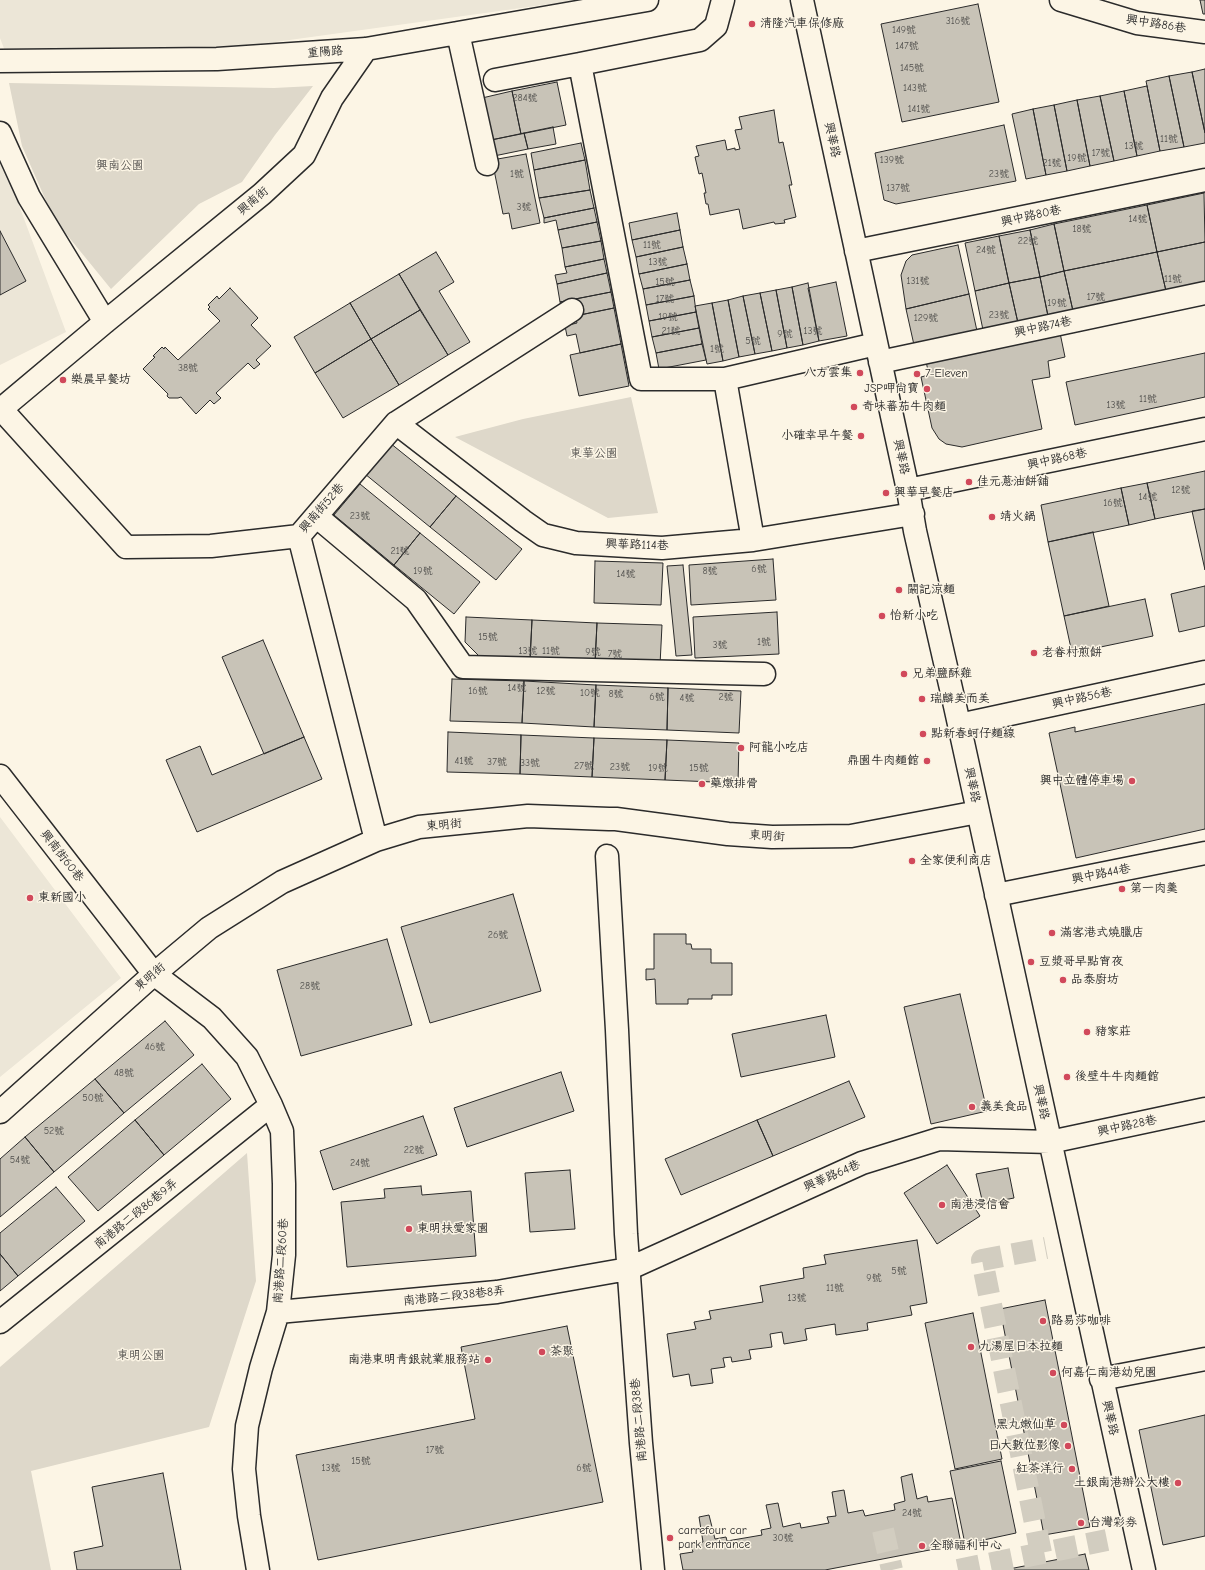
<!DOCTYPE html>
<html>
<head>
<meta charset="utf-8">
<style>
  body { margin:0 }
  canvas { display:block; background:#fcf5e5 }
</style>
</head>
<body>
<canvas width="1205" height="1570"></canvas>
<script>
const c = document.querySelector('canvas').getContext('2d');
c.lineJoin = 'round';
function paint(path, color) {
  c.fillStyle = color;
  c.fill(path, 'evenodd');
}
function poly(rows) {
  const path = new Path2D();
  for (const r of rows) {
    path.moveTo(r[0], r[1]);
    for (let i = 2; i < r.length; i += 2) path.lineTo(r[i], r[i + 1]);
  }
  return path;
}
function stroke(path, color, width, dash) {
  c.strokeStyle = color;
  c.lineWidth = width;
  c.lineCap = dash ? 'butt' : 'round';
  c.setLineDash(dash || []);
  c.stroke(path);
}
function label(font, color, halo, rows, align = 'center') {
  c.font = font + ' "Comic Neue","LXGW WenKai TC",sans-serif';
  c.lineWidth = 3;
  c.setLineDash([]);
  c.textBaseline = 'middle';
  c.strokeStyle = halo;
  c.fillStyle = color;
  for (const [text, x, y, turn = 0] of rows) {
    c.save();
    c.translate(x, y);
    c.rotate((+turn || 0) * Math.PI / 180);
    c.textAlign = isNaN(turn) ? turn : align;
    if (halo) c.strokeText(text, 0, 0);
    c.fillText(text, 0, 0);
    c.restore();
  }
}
paint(poly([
  [0,0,579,0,246,46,5,51,0,38],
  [0,154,66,332,0,365],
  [0,817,121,978,0,1077]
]), '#ece6d7');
paint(poly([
  [9,83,274,88,313,86,275,135,242,182,199,204,111,289,54,219,22,146],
  [631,397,658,513,608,518,455,437,523,419],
  [247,1153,256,1281,209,1427,31,1471,51,1570,0,1570,0,1367]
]), '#ded8ca');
const building = poly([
  [1200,0,1205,0,1205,14,1203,14,1200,0],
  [978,4,999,102,902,122,881,24,978,4],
  [1205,69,1205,133,1192,72,1205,69],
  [1192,72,1205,133,1205,143,1184,147,1169,76,1192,72],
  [1169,76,1184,147,1160,151,1146,81,1169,76],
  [557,82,566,125,521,134,512,91,557,82],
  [1147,86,1160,151,1137,156,1124,91,1147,86],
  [512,91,521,134,491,140,482,98,512,91],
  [1124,91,1137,156,1114,161,1100,96,1124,91],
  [1100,96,1114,161,1090,166,1077,100,1100,96],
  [1077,100,1090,166,1067,171,1054,105,1077,100],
  [1054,105,1067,171,1046,175,1033,109,1054,105],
  [1033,109,1046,175,1026,179,1012,114,1033,109],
  [774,110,779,143,783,142,792,185,789,185,796,217,784,220,785,223,775,224,774,222,743,229,739,209,710,215,708,204,706,204,704,193,706,193,702,173,699,174,695,157,699,156,696,146,725,140,727,150,735,148,735,150,740,149,735,130,742,129,739,117,774,110],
  [1004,125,1016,181,896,204,884,200,875,153,1004,125],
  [553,127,556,144,528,149,524,133,553,127],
  [524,133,528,149,494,156,491,140,524,133],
  [581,143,585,160,534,170,531,153,581,143],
  [526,154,540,223,512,229,509,213,503,214,492,160,526,154],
  [585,160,590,190,539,198,534,170,585,160],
  [590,190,594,208,544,218,539,198,590,190],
  [1204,193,1205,242,1157,252,1147,205,1204,193],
  [1147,205,1157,252,1064,271,1054,224,1147,205],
  [594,208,597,222,558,230,556,220,544,223,544,218,594,208],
  [677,213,680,230,632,240,629,223,677,213],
  [597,222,601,241,562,248,558,230,597,222],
  [1054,224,1064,271,1040,277,1030,230,1054,224],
  [680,230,683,247,636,257,632,240,680,230],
  [1030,230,1040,277,1009,283,999,236,1030,230],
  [0,231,26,281,0,295,0,231],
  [999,236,1009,283,975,291,965,243,999,236],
  [601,241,604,259,565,267,562,248,601,241],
  [1205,242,1205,283,1166,291,1157,252,1205,242],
  [958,245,969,294,906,309,901,275,906,261,912,255,958,245],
  [683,247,687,264,639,274,636,257,683,247],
  [436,252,454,282,439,291,470,342,448,355,399,274,436,252],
  [1157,252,1166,291,1073,311,1064,271,1157,252],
  [604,259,607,273,557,284,555,275,567,273,565,267,604,259],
  [687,264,690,280,643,289,639,274,687,264],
  [1064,271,1073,311,1048,316,1040,277,1064,271],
  [607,273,611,292,560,302,557,284,607,273],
  [399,274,420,310,371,339,350,303,399,274],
  [1040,277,1048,316,1018,323,1009,283,1040,277],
  [690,280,694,296,646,305,643,289,690,280],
  [836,282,847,336,819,341,808,288,836,282],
  [808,283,819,341,803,345,792,287,808,283],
  [1009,283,1018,323,983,330,975,291,1009,283],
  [792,287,803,345,787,348,776,290,792,287],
  [230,288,258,318,251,325,271,346,256,360,260,364,254,369,248,363,216,393,221,398,214,404,210,400,196,414,181,397,178,398,169,398,167,396,168,394,143,369,155,357,153,356,162,347,164,349,165,347,178,360,220,321,208,309,210,307,208,305,217,296,219,299,230,288],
  [776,290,787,348,772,351,760,293,776,290],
  [611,292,614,308,575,316,562,309,560,302,611,292],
  [760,293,772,351,755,354,743,296,760,293],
  [969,294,977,331,914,345,906,309,969,294],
  [694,296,696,312,649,321,646,305,694,296],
  [743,296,755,354,739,357,728,300,743,296],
  [728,300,739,357,723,361,712,303,728,300],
  [350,303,371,339,315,373,294,337,350,303],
  [712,303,723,361,707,364,695,306,712,303],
  [614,308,621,344,580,353,576,334,567,336,565,326,577,323,575,316,614,308],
  [420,310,448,355,399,385,371,339,420,310],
  [696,312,699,328,652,337,649,321,696,312],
  [699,328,702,344,656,353,652,337,699,328],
  [1059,328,1065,357,1048,361,1050,377,1032,380,1042,429,962,447,946,444,939,439,932,428,921,377,929,375,925,357,1059,328],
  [371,339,399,385,343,418,315,373,371,339],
  [621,344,629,386,579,396,570,355,621,344],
  [702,344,706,360,659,369,656,353,702,344],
  [1205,353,1205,397,1075,425,1066,382,1205,353],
  [390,443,456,496,430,527,365,474,390,443],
  [1205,471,1205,509,1155,519,1147,483,1205,471],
  [1147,483,1155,519,1129,525,1121,488,1147,483],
  [360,484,420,533,394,565,334,515,360,484],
  [1121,488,1129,525,1048,542,1041,505,1121,488],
  [456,496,522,549,496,580,430,527,456,496],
  [1205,509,1205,570,1192,511,1205,509],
  [1093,532,1109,606,1064,616,1048,542,1093,532],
  [420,533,480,582,454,614,394,565,420,533],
  [773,559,776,600,691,605,689,565,773,559],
  [595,561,663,563,661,605,594,603,595,561],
  [683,565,692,655,676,656,667,566,683,565],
  [1205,586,1205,626,1179,632,1171,594,1205,586],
  [1145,599,1153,636,1072,653,1064,616,1145,599],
  [777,612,779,654,695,658,693,617,777,612],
  [466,617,532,620,530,660,481,658,465,642,466,617],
  [532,620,597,623,595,663,530,660,532,620],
  [597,623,662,625,660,665,595,663,597,623],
  [263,640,304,737,264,754,222,657,263,640],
  [452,679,524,681,522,723,450,721,452,679],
  [524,681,596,685,594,727,522,723,524,681],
  [596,685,668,688,667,730,594,727,596,685],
  [668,688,741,691,739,733,667,730,668,688],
  [1205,704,1205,829,1076,858,1049,733,1075,727,1075,732,1205,704],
  [448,732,521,735,520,774,447,772,448,732],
  [521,735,594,738,592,777,520,774,521,735],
  [304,737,322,779,197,832,166,760,200,746,212,775,304,737],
  [594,738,667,740,665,780,592,777,594,738],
  [667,740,739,743,738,783,665,780,667,740],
  [513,894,541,991,430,1023,401,927,513,894],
  [654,934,686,934,686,944,691,944,692,949,711,949,711,963,732,963,732,995,712,995,712,999,688,999,688,1004,656,1004,655,979,646,980,646,969,654,969,654,934],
  [387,939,412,1025,301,1056,277,970,387,939],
  [960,994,987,1111,931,1124,904,1007,960,994],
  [826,1015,835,1057,741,1077,732,1034,826,1015],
  [165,1021,194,1055,124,1113,95,1079,165,1021],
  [202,1064,231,1099,164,1155,135,1120,202,1064],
  [561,1072,574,1111,467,1147,454,1108,561,1072],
  [95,1079,124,1113,54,1172,25,1137,95,1079],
  [849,1081,865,1117,773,1156,757,1120,849,1081],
  [423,1116,437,1155,333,1190,320,1151,423,1116],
  [135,1120,164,1155,98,1211,68,1177,135,1120],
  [757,1120,773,1156,681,1195,665,1159,757,1120],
  [25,1137,54,1172,0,1217,0,1159,25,1137],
  [947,1165,980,1216,937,1244,904,1193,947,1165],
  [1008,1168,1014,1198,983,1204,976,1174,1008,1168],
  [570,1170,575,1229,530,1232,525,1173,570,1170],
  [421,1186,422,1195,471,1191,476,1256,347,1267,341,1202,385,1198,384,1189,421,1186],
  [56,1187,85,1221,18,1276,0,1254,0,1233,56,1187],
  [917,1240,927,1303,910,1306,912,1315,867,1323,868,1330,836,1335,835,1324,805,1329,807,1340,784,1344,782,1332,770,1334,772,1347,749,1350,751,1359,732,1362,731,1357,723,1358,725,1367,711,1369,713,1383,691,1386,689,1374,673,1377,667,1334,696,1329,694,1322,711,1319,709,1311,763,1302,760,1286,804,1278,803,1268,826,1264,824,1255,917,1240],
  [0,1254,18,1276,0,1291,0,1254],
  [1045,1300,1090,1527,1044,1535,1000,1309,1045,1300],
  [973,1313,1002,1459,955,1469,925,1323,973,1313],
  [567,1326,603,1502,318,1560,296,1455,475,1419,461,1347,567,1326],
  [1205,1415,1205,1536,1163,1545,1139,1430,1205,1415],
  [1001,1461,1016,1533,965,1544,950,1471,1001,1461],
  [163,1473,181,1570,77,1570,74,1552,103,1546,92,1487,163,1473],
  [912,1474,917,1499,927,1496,928,1502,952,1498,961,1544,825,1570,683,1570,680,1554,693,1552,691,1545,703,1542,699,1517,709,1515,715,1539,726,1537,727,1541,762,1535,761,1530,771,1528,766,1505,778,1503,783,1527,800,1523,801,1528,829,1523,827,1517,836,1516,832,1492,844,1490,848,1513,863,1510,865,1516,895,1510,894,1504,905,1501,901,1477,912,1474],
  [1085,1554,1089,1570,1004,1570,1085,1554]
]);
paint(building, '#c8c3b7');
stroke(building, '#2b2b2b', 1);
stroke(poly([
  [883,1530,892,1570],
  [1041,1553,982,1260,1046,1248],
  [958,1570,1107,1540]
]), '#d2cdc0', 22, [22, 11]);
const minor = poly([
  [723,0,716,26,700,40,580,64,641,379,725,379],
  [802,0,908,490,915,531,955,706,1144,1570],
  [1061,0,1137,23,1205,32],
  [458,33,487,164],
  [0,61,217,59,366,49,647,0],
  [495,80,580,64],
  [0,133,29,197,105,322],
  [856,251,1205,180],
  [880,362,1205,293],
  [1,409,126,547,211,546,299,536,396,423,572,310],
  [0,410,105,322,262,194,304,155,332,98,366,49],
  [396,423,523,521,543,535,576,543,662,548,753,540,913,514],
  [908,490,1205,429],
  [316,516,416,600,463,667,764,674],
  [299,536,376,840],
  [753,540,725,379,876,344],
  [959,725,1205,672],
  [0,776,154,974,212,1018,247,1057,271,1105,282,1131,284,1184,284,1255,278,1312,261,1368,247,1426,244,1469,249,1516,258,1570],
  [607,856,617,1030,626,1234,641,1443,653,1570],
  [996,895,1205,853],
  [0,1112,154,974,209,928,282,882,376,840,419,827,528,816,609,819,616,819,728,834,772,837,851,836,978,812],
  [278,1312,497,1292,628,1269,862,1163,939,1139,1050,1142,1205,1109],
  [0,1322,271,1105],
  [1101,1379,1205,1359]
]);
stroke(minor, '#2b2b2b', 25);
stroke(minor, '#fcf5e5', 22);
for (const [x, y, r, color] of [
  [752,24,4,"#d1495b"],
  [860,373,4,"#d1495b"],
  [917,374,4,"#d1495b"],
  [63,380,4,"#d1495b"],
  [927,389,4,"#d1495b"],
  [854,407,4,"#d1495b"],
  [861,436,4,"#d1495b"],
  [969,482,4,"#d1495b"],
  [886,493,4,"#d1495b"],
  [992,517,4,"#d1495b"],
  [899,590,4,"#d1495b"],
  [882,616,4,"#d1495b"],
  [1034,653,4,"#d1495b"],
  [904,674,4,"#d1495b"],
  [922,699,4,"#d1495b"],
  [923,734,4,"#d1495b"],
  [741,748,4,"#d1495b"],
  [927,761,4,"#d1495b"],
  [1132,781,4,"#d1495b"],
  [702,784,4,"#d1495b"],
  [912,861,4,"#d1495b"],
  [1122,889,4,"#d1495b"],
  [30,898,4,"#d1495b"],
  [1052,933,4,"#d1495b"],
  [1031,962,4,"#d1495b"],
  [1063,980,4,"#d1495b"],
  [1087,1032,4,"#d1495b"],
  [1067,1077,4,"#d1495b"],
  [972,1107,4,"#d1495b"],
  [942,1205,4,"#d1495b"],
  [409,1229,4,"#d1495b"],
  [1043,1321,4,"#d1495b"],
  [971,1347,4,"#d1495b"],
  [542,1352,4,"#d1495b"],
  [488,1360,4,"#d1495b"],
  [1053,1373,4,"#d1495b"],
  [1064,1425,4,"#d1495b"],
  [1068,1446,4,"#d1495b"],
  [1072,1469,4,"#d1495b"],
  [1178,1483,4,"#d1495b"],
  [1081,1523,4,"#d1495b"],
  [670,1538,4,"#d1495b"],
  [922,1546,4,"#d1495b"]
]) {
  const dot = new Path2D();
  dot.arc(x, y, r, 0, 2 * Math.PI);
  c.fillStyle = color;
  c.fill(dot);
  stroke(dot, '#fcf5e5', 1.5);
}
label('10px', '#52514e', null, [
  ["316號",958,21],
  ["149號",904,30],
  ["147號",907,46],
  ["145號",912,68],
  ["143號",915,88],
  ["284號",525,98],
  ["141號",919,109],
  ["11號",1169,139],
  ["13號",1134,146],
  ["17號",1101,153],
  ["19號",1077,158],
  ["139號",892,160],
  ["21號",1052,163],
  ["1號",517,174],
  ["23號",999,174],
  ["137號",898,188],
  ["3號",524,207],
  ["14號",1138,219],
  ["18號",1082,229],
  ["22號",1028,241],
  ["11號",652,245],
  ["24號",986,250],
  ["13號",658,262],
  ["11號",1173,279],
  ["131號",918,281],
  ["15號",665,282],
  ["17號",1096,297],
  ["17號",665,299],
  ["19號",1057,303],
  ["23號",999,315],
  ["19號",668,317],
  ["129號",926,318],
  ["21號",671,331],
  ["13號",813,331],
  ["9號",785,334],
  ["5號",753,341],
  ["1號",717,349],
  ["38號",188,368],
  ["11號",1148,399],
  ["13號",1116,405],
  ["12號",1181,490],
  ["14號",1148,497],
  ["16號",1113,503],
  ["23號",360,516],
  ["21號",400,551],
  ["6號",759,569],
  ["19號",423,571],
  ["8號",710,571],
  ["14號",626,574],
  ["15號",488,637],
  ["1號",764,642],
  ["3號",720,645],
  ["13號",528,651],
  ["11號",551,651],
  ["9號",593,652],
  ["7號",615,654],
  ["14號",517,688],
  ["16號",478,691],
  ["12號",546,691],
  ["10號",590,693],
  ["8號",616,694],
  ["6號",657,697],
  ["2號",726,697],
  ["4號",687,698],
  ["41號",464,761],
  ["37號",497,762],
  ["33號",530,763],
  ["27號",584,766],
  ["23號",620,767],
  ["19號",658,768],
  ["15號",699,768],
  ["26號",498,935],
  ["28號",310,986],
  ["46號",155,1047],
  ["48號",124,1073],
  ["50號",93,1098],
  ["52號",54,1131],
  ["22號",414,1150],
  ["54號",20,1160],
  ["24號",360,1163],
  ["5號",899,1271],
  ["9號",874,1278],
  ["11號",835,1288],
  ["13號",797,1298],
  ["17號",435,1450],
  ["15號",361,1461],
  ["13號",331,1468],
  ["6號",584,1468],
  ["24號",912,1513],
  ["30號",783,1538]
]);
label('12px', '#2b2b2b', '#fcf5e5', [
  ["清隆汽車保修廠",760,24],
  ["八方雲集",852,373,"right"],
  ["7-Eleven",925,374],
  ["樂晨早餐坊",71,380],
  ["JSP呷尚寶",919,389,"right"],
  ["奇味蕃茄牛肉麵",862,407],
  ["小確幸早午餐",853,436,"right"],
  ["佳元蔥油餅舖",977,482],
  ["興華早餐店",894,493],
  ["靖火鍋",1000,517],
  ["闞記涼麵",907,590],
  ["怡新小吃",890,616],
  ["老眷村煎餅",1042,653],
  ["兄弟鹽酥雞",912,674],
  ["瑞麟美而美",930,699],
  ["點新春蚵仔麵線",931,734],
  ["阿龍小吃店",749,748],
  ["鼎園牛肉麵館",919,761,"right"],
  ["興中立體停車場",1124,781,"right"],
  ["藥燉排骨",710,784],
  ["全家便利商店",920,861],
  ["第一肉羹",1130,889],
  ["東新國小",38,898],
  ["滿客港式燒臘店",1060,933],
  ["豆漿哥早點宵夜",1039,962],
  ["品泰廚坊",1071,980],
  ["豬家莊",1095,1032],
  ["後壁牛牛肉麵館",1075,1077],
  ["義美食品",980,1107],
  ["南港浸信會",950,1205],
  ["東明扶愛家園",417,1229],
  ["路易莎咖啡",1051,1321],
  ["九湯屋日本拉麵",979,1347],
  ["茶聚",550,1352],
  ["南港東明青銀就業服務站",480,1360,"right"],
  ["何嘉仁南港幼兒園",1061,1373],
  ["黑丸嫩仙草",1056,1425,"right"],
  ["日大數位影像",1060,1446,"right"],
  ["紅茶洋行",1064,1469,"right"],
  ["土銀南港辦公大樓",1170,1483,"right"],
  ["台灣彩券",1089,1523],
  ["carrefour car",678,1531],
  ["park entrance",678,1545],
  ["全聯福利中心",930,1546]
], 'left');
label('12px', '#2b2b2b', '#fcf5e5', [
  ["興中路86巷",1156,24,9],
  ["重陽路",325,52,-4],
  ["興華路",832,140,78],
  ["興南街",253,201,-40],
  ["興中路80巷",1031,216,-12],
  ["興中路74巷",1043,327,-12],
  ["興華路",901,457,78],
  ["興中路68巷",1057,459,-12],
  ["興南街52巷",322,508,-49],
  ["興華路114巷",637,545,2],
  ["興中路56巷",1082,698,-12],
  ["興華路",972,785,78],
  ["東明街",444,825,-5],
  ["東明街",767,836,3],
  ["興南街60巷",62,856,52],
  ["興中路44巷",1101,874,-11],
  ["東明街",150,977,-40],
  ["興華路",1041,1102,78],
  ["興中路28巷",1127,1126,-12],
  ["興華路64巷",832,1176,-24],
  ["南港路二段86巷9弄",136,1214,-39],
  ["南港路二段60巷",281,1261,-86],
  ["南港路二段38巷8弄",454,1296,-6],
  ["興華路",1110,1418,77],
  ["南港路二段38巷",639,1420,-95]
]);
label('12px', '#585653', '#fcf5e5', [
  ["興南公園",120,166],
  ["東華公園",594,454],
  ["東明公園",141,1356]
]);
</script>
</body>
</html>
